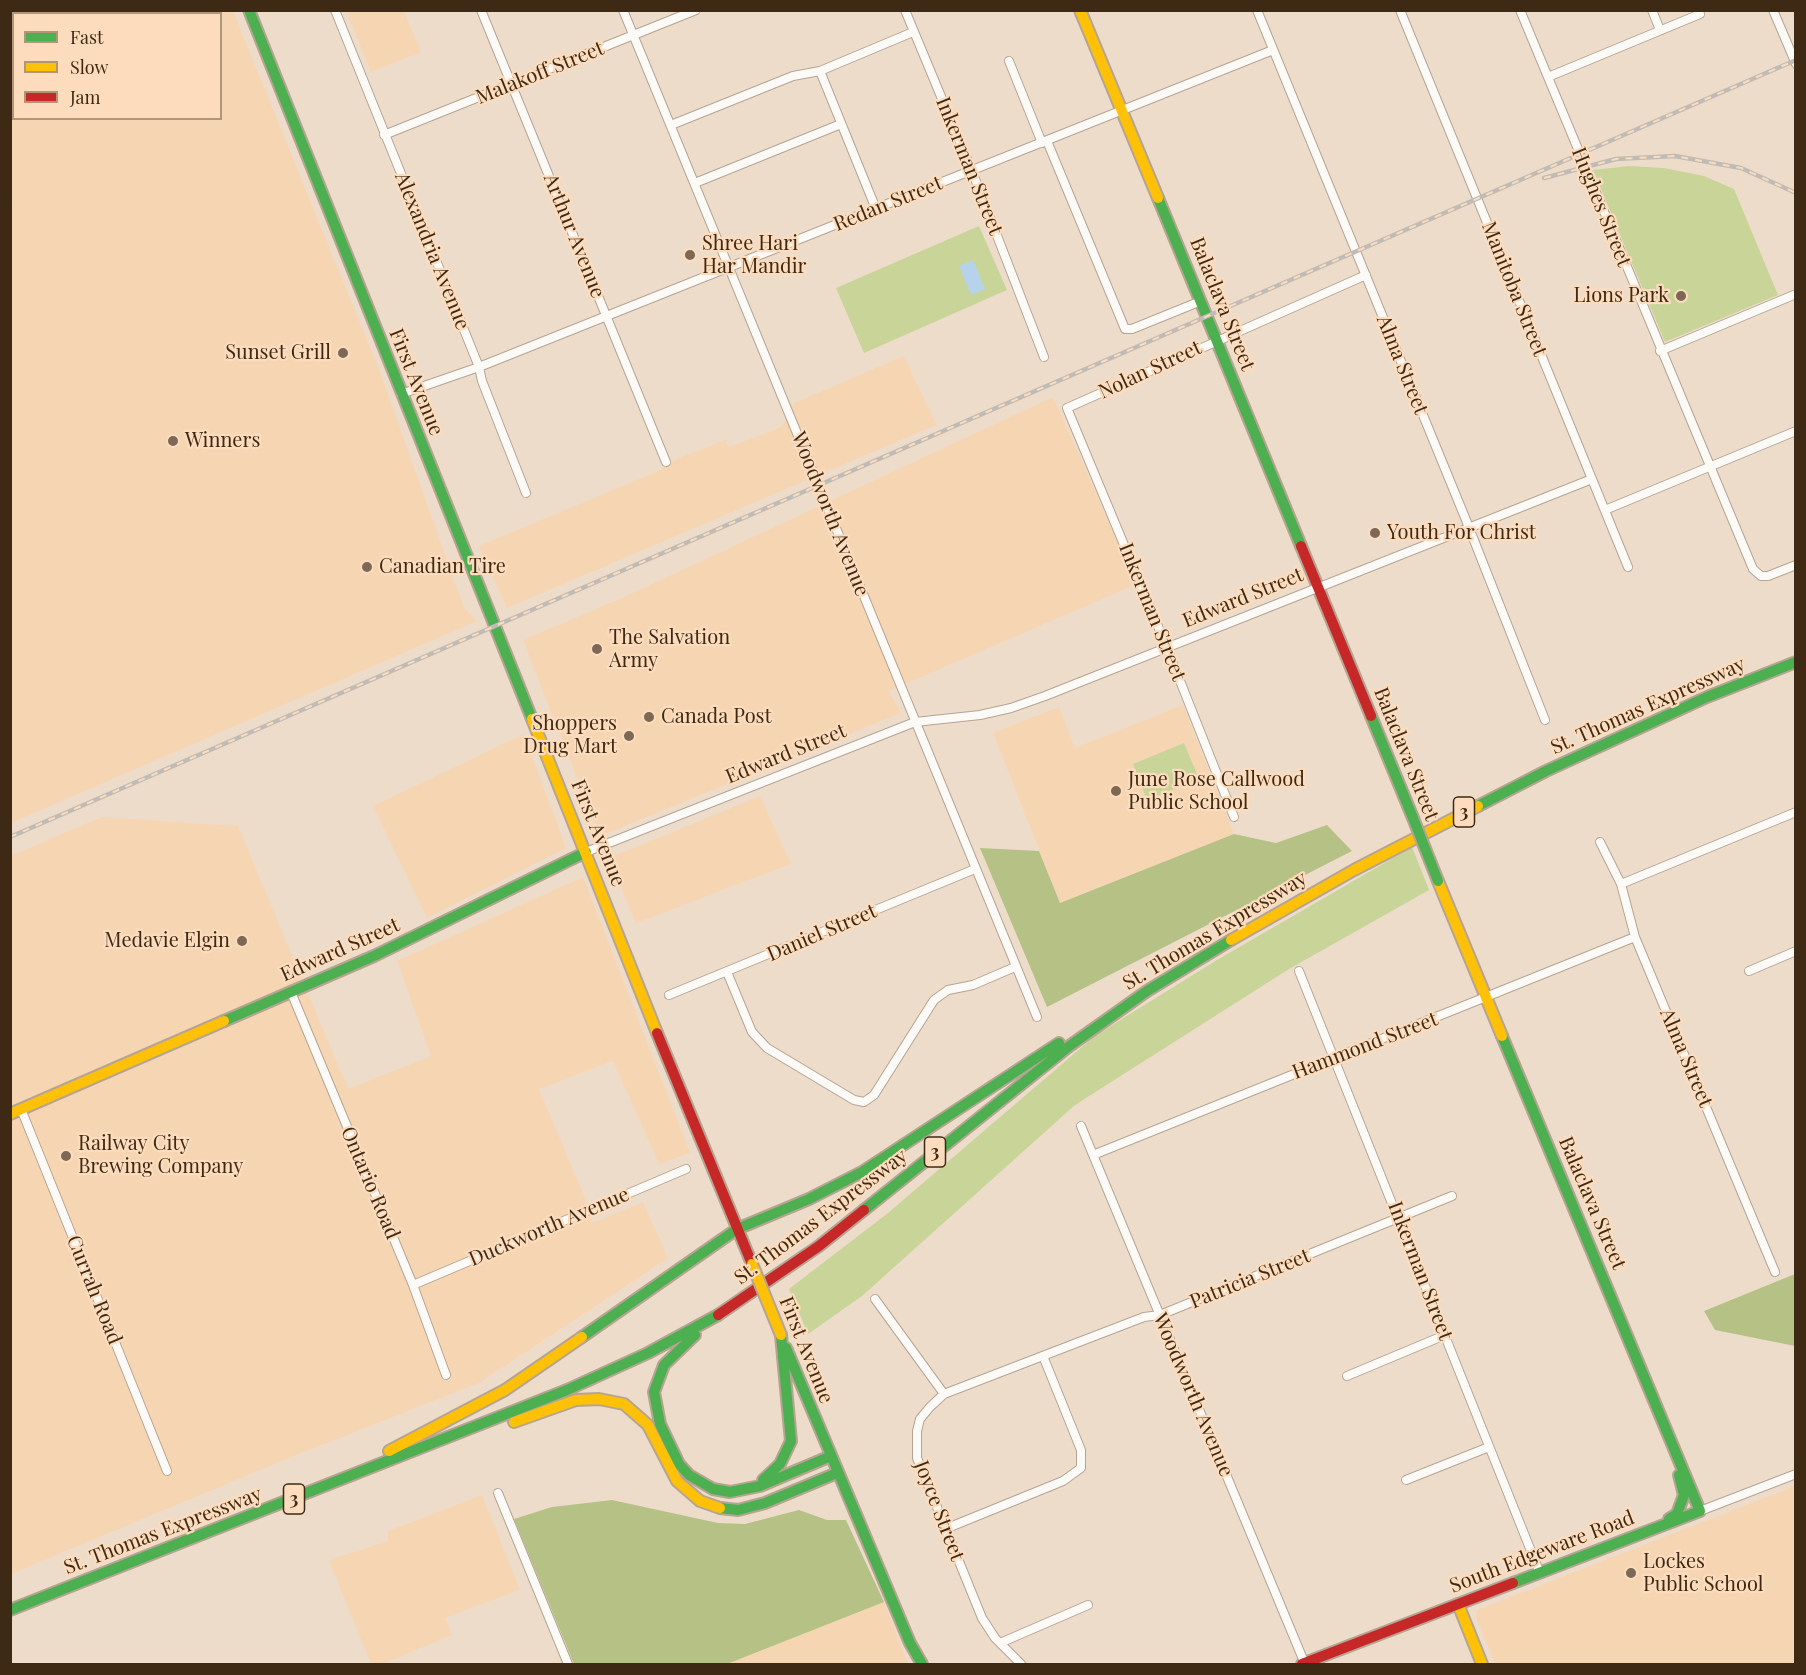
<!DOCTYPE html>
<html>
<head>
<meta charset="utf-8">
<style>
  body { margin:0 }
  #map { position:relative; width:1806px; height:1675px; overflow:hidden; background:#eedccb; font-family:"Playfair Display",serif }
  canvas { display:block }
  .frame { position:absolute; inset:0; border:12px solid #3e2a14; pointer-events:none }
  .legend { position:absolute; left:12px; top:12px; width:210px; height:108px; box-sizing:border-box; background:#fcdcbd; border:2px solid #b09579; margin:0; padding:8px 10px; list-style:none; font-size:18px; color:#3e2a14 }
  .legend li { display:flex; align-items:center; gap:12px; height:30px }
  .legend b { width:30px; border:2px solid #b09579 }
</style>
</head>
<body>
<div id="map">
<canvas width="1806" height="1675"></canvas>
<div class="frame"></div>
<ul class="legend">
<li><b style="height:8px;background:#4caf50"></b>Fast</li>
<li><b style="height:8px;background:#ffc107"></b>Slow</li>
<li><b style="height:8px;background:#c62828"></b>Jam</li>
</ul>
</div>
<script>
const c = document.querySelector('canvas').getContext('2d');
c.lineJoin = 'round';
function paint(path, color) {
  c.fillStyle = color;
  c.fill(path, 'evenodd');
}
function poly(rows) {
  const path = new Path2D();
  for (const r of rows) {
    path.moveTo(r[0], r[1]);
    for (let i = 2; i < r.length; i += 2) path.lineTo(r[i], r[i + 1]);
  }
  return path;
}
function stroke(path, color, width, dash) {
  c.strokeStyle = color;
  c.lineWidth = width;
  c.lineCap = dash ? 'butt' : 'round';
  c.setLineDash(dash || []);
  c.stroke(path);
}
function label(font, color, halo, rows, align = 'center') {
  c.font = font + ' "Playfair Display",serif';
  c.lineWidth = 4.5;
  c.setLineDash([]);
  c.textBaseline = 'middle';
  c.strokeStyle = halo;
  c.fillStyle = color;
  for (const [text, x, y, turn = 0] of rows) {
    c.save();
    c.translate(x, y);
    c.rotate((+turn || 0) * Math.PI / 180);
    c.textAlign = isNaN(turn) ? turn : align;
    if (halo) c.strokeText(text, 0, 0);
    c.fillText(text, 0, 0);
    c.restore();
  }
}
paint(poly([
  [103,11,233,11,380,372,464,608,477,621,11,823,11,202,15,208,10,198,11,48,13,47,14,118,220,118,220,14,96,13],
  [346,11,404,11,421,52,371,72],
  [904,356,936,425,507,608,479,546,658,471,678,458,725,440,729,447,781,427,794,403],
  [1053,397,1137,584,889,691,901,713,600,836,523,640,624,597],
  [1183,705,1234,834,1060,903,993,733,1059,707,1075,748],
  [524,734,566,848,427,918,373,806],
  [760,796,791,864,636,923,609,858],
  [101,817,238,826,348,1089,431,1056,397,961,583,877,690,1153,659,1164,613,1061,539,1089,586,1201,592,1223,643,1202,668,1258,479,1383,291,1457,11,1574,11,856],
  [1795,1486,1795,1664,1495,1664,1476,1617,1477,1610],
  [482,1495,520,1590,445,1618,452,1635,382,1664,371,1664,329,1560,388,1541,388,1531],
  [884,1602,908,1664,727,1664]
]), '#f6d5b3');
paint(poly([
  [1629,166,1664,168,1704,176,1734,189,1778,295,1665,342,1593,170],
  [979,226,1007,290,864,353,836,288],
  [1184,743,1199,779,1147,800,1133,764],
  [1412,847,1429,890,1289,969,1075,1105,862,1296,808,1334,789,1289,888,1213,1096,1035,1217,960]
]), '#c8d498');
paint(poly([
  [1327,825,1352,851,1047,1007,980,848,1039,851,1060,903,1234,834,1276,843],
  [1795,1274,1795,1346,1715,1330,1704,1311],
  [612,1500,718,1523,745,1524,799,1510,827,1520,846,1520,884,1602,727,1664,574,1664,514,1519,552,1507]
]), '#b6c285');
paint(poly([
  [973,260,985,289,971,295,959,266]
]), '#b7d3ec');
const street = poly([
  [335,10,479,367,482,381,526,493],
  [481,10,666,462],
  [623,10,1037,1017],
  [905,10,972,171,1044,357],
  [1257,10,1466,520,1545,720],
  [1400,10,1628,567],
  [1520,10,1753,569,1761,576,1768,576,1796,565],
  [1652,10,1660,30],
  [1773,10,1796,64],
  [1009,61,1042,143],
  [820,71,876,209],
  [1548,77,1700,14],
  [671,125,793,76,820,71,913,32],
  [384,135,696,10],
  [1047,141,1125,329,1132,329,1201,301],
  [695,183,841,124],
  [1660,351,1796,294],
  [401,394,479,367,1273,50],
  [1605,510,1796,431],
  [1234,817,1167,648,1067,408,1366,275],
  [1600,842,1621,884,1635,937,1775,1272],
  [586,852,915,722,980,715,1011,708,1045,696,1592,479],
  [1621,884,1796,812],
  [1299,971,1539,1571],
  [1749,971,1796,951],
  [727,972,752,1032,767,1048,854,1100,864,1102,874,1095,934,1000,948,990,973,985,1015,967],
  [291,992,413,1285,446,1375],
  [669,995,975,869],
  [21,1109,167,1471],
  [1081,1126,1305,1664],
  [1093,1155,1635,937],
  [413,1285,686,1169],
  [875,1299,944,1394],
  [1347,1376,1445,1335],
  [1406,1480,1489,1447],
  [498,1493,568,1664],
  [1700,1511,1796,1474],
  [945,1529,1063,1481,1081,1468,1081,1450,1043,1356],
  [1000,1643,1088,1605],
  [1021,1664,995,1638,982,1618,917,1458,917,1431,920,1419,930,1407,944,1394,1144,1317,1160,1315,1452,1196]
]);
const fast = poly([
  [249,10,532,719],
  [20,14,28,10],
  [1158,198,1301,546],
  [1371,716,1413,818],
  [1478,806,1546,771,1707,697,1796,662],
  [224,1021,374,956,586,852],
  [1502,1036,1700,1511,1513,1583],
  [864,1210,1068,1047,1147,991,1231,940],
  [695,1335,664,1365,654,1392,660,1424,679,1464,689,1475,713,1489,730,1492,760,1486,831,1456],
  [582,1337,737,1229,809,1199,862,1172,1059,1043],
  [786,1348,910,1643,922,1664],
  [763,1480,780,1464,791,1441,781,1335],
  [720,1508,738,1510,765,1503,837,1473],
  [1669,1519,1677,1514,1684,1495,1679,1475],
  [10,1610,567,1390,648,1353,718,1315]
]);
const slow = poly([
  [1080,10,1158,198],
  [532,719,657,1033],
  [1438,881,1502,1036],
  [1231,940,1354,870,1478,806],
  [10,1114,224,1021],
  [514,1422,576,1400,599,1399,624,1404,648,1425,677,1481,700,1501,720,1508],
  [389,1451,505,1390,582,1337],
  [1458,1604,1482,1664]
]);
const jam = poly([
  [1301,546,1371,716],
  [657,1033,752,1264],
  [718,1315,819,1246,864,1210],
  [1302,1664,1513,1583]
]);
stroke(street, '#b6a493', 10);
stroke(fast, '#b6a493', 14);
stroke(slow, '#b6a493', 14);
stroke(jam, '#b6a493', 14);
stroke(street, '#fcfaf7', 8);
stroke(fast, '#4caf50', 10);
stroke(slow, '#ffc107', 10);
stroke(jam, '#c62828', 10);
const rail = poly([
  [1544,178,1616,159,1675,156,1741,168,1796,193],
  [10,837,1796,60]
]);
stroke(rail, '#c0bbb5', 4.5);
stroke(rail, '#fcdcbd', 2, [7]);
const fastBridge = poly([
  [1413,818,1438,881]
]);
const slowBridge = poly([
  [752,1264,781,1335]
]);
stroke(fastBridge, '#b6a493', 14, []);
stroke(slowBridge, '#b6a493', 14, []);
stroke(fastBridge, '#4caf50', 10);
stroke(slowBridge, '#ffc107', 10);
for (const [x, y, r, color] of [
  [690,255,6,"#7c6854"],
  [1681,296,6,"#7c6854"],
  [343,353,6,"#7c6854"],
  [173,441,6,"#7c6854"],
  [1375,533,6,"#7c6854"],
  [367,567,6,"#7c6854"],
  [597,649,6,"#7c6854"],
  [649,717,6,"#7c6854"],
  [629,736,6,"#7c6854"],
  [1116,791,6,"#7c6854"],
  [242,941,6,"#7c6854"],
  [66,1156,6,"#7c6854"],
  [1631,1573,6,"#7c6854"]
]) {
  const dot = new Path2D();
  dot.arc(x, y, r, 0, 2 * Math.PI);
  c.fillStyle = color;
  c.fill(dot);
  stroke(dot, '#fcdcbd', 2);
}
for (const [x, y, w] of [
  [1464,812,21],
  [935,1152,21],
  [294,1499,21]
]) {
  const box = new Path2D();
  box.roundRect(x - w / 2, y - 15, w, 30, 4.5);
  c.fillStyle = '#fcdcbd';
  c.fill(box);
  stroke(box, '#3e2a14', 1.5);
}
label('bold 18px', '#3e2a14', null, [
  ["3",1464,812],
  ["3",935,1152],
  ["3",294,1499]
]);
label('20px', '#3e2a14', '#fcdcbd', [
  ["Malakoff Street",540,73,-22],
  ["Inkerman Street",969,166,68],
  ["Redan Street",888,204,-22],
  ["Hughes Street",1601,207,68],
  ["Arthur Avenue",574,236,68],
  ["Alexandria Avenue",432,251,68],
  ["Manitoba Street",1514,289,68],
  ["Balaclava Street",1222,304,68],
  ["Alma Street",1402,365,68],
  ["Nolan Street",1150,370,-25],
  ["First Avenue",416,382,68],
  ["Woodworth Avenue",830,514,68],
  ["Edward Street",1243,598,-22],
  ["Inkerman Street",1152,612,68],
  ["St. Thomas Expressway",1648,706,-24],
  ["Edward Street",786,754,-22],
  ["Balaclava Street",1406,754,68],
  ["First Avenue",598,833,68],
  ["St. Thomas Expressway",1215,931,-31],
  ["Daniel Street",822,933,-23],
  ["Edward Street",340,950,-24],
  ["Hammond Street",1365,1046,-21],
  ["Alma Street",1686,1058,67],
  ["Ontario Road",370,1183,67],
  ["Balaclava Street",1592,1203,67],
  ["St. Thomas Expressway",821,1217,-37],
  ["Duckworth Avenue",549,1227,-23],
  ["Inkerman Street",1420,1271,69],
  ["Patricia Street",1250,1279,-22],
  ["Currah Road",94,1290,68],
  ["First Avenue",806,1350,68],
  ["Woodworth Avenue",1193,1395,67],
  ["Joyce Street",939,1511,69],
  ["St. Thomas Expressway",163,1531,-21],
  ["South Edgeware Road",1542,1552,-21]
]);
label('20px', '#3e2a14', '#fcdcbd', [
  ["Shree Hari",702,244],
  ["Har Mandir",702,267],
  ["Lions Park",1669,296,"right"],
  ["Sunset Grill",331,353,"right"],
  ["Winners",185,441],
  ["Youth For Christ",1387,533],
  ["Canadian Tire",379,567],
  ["The Salvation",609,638],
  ["Army",609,661],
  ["Canada Post",661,717],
  ["Shoppers",617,724,"right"],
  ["Drug Mart",617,747,"right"],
  ["June Rose Callwood",1128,780],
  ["Public School",1128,803],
  ["Medavie Elgin",230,941,"right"],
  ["Railway City",78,1144],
  ["Brewing Company",78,1167],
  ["Lockes",1643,1562],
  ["Public School",1643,1585]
], 'left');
</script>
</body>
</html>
